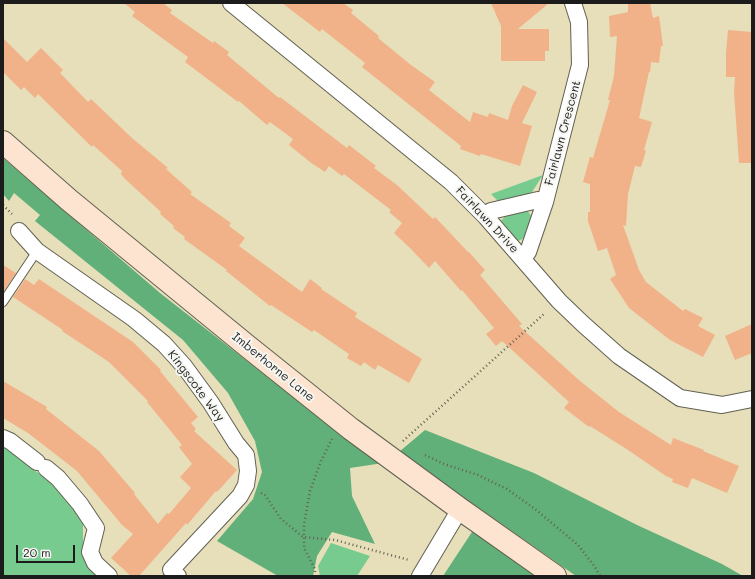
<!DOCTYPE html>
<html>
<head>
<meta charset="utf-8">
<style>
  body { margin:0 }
  #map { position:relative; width:755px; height:579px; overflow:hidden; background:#e6dfba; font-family:Mali,sans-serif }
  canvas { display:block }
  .frame { position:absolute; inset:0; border:4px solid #1c1c1c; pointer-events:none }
  .scale { position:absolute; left:16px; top:545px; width:59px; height:18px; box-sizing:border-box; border:2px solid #1c1c1c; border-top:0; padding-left:5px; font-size:12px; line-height:14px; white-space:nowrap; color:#1c1c1c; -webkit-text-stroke:3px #f6f6f2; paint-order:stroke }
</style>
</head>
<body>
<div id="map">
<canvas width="755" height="579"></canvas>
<div class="frame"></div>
<div class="scale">20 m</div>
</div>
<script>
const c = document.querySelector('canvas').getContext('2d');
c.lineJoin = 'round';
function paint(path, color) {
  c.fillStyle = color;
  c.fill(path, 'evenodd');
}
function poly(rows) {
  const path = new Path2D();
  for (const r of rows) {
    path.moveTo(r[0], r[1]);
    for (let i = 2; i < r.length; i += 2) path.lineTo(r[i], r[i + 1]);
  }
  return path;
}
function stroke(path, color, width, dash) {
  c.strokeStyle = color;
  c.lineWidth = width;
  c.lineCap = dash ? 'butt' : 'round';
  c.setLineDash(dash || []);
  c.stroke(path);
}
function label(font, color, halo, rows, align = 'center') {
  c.font = font + ' Mali,sans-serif';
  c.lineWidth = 4;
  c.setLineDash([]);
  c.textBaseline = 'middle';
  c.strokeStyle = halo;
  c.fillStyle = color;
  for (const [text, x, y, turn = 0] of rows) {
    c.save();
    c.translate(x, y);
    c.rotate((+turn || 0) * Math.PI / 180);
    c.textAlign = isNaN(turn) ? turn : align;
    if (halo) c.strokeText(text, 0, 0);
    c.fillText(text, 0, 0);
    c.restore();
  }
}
paint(poly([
  [543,175,532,192,515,201,500,203,491,194],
  [527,210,532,217,527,237,518,241,501,221,506,215],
  [3,446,55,486,83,521,83,550,98,576,3,576],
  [331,543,370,556,357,576,320,576,318,566]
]), '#77cb8e');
paint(poly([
  [3,158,160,293,353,444,383,463,350,468,352,496,375,544,332,532,317,556,313,576,278,576,217,541,253,499,262,472,255,441,228,393,183,340,35,221,40,215,14,193,9,201,3,194],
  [425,430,534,473,637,525,722,564,743,576,576,576,399,452],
  [474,529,536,576,443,576]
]), '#61af79');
paint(poly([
  [124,3,163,3,172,10,170,13,213,43,214,41,229,52,227,55,279,98,280,97,347,148,349,145,376,166,374,168,397,185,433,219,435,217,468,252,469,252,485,270,480,275,522,324,519,326,580,381,619,412,671,445,673,438,704,450,703,451,739,466,727,493,692,478,688,488,672,482,673,479,666,476,628,450,590,426,589,427,564,408,569,402,502,341,496,346,486,334,494,328,462,290,461,291,435,261,429,268,410,248,394,233,402,223,389,212,391,210,344,174,342,176,329,166,325,172,310,162,289,145,293,139,270,122,267,125,239,101,238,102,185,62,188,57,132,16,135,12],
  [282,3,343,3,353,10,351,13,379,36,378,38,411,65,435,82,429,90,470,122,473,112,488,117,489,113,508,120,512,106,523,85,537,92,522,123,532,126,520,166,481,154,480,156,460,149,461,146,362,67,365,63,322,29,320,32],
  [491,3,549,3,518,29,549,29,549,51,545,51,545,61,501,61,501,26],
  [628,3,650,3,653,18,659,16,663,46,661,46,659,63,651,62,650,72,649,72,639,118,652,122,644,150,646,151,641,167,635,166,628,194,626,226,623,225,639,270,646,282,683,311,685,309,703,318,698,326,715,335,703,357,670,340,629,308,610,279,616,275,607,248,598,251,588,221,588,212,590,212,590,184,583,182,590,157,593,158,610,100,608,100,614,76,617,36,610,37,609,16,628,12],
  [728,30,752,32,752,163,739,163,734,92,735,77,726,77,726,52],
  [3,38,27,62,41,48,63,70,60,73,88,102,91,99,132,138,168,168,166,169,192,192,190,194,231,223,229,226,245,238,239,246,302,292,310,279,322,288,321,289,357,313,355,317,422,359,409,383,378,365,375,370,364,362,361,366,347,358,349,354,314,330,312,332,271,305,270,306,226,271,227,270,184,239,185,237,173,228,174,226,160,214,161,212,124,178,121,174,122,171,93,145,92,147,38,94,35,98,24,87,21,90,3,72],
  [3,265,16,273,4,291,3,290],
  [25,279,34,285,39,279,133,342,161,370,160,371,198,417,191,423,196,429,194,431,237,470,217,492,216,491,187,525,186,523,139,576,131,576,111,558,133,534,122,525,77,471,28,433,3,418,3,381,47,407,46,409,99,451,135,493,134,494,158,524,167,513,169,514,191,488,180,477,192,464,179,447,182,445,147,402,148,401,109,362,62,331,63,330,13,297],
  [752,324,752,353,735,360,725,336]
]), '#f1b28a');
const lane = poly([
  [3,302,37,251]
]);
const street = poly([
  [231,3,451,182,486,217,559,301,583,324,619,356,680,398,722,405,752,399],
  [486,217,491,211,538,200,545,202],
  [19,231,37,251,134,319,164,344,184,366,211,403,236,443,246,455,248,471,246,485,240,496,171,570,178,576],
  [523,258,528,252,545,202,580,65,579,22,573,3],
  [3,438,10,441,37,462],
  [46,468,58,478,80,504,96,528,90,552,95,563,109,576],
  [420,576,460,509]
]);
const secondary = poly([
  [3,142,69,200,246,345,351,429,460,509,555,576]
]);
stroke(lane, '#636053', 10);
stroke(street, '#636053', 18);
stroke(secondary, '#636053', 24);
stroke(poly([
  [3,205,12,214],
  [403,441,545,313],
  [425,455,444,464,478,475,507,489,535,509,578,545,595,567,600,576],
  [261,493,265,495,281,519,303,537,335,540,409,560],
  [315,576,315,569,304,548,304,525,310,491,321,461,332,439]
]), '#636053', 2.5, [1, 3]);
stroke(lane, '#fff', 8);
stroke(street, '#fff', 16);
stroke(secondary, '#fde4d0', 22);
label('12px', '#1c1c1c', '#f6f6f2', [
  ["Fairlawn Crescent",563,133,-75],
  ["Fairlawn Drive",487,220,47],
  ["Imberhorne Lane",273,367,39],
  ["Kingscote Way",196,386,53]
]);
</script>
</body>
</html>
